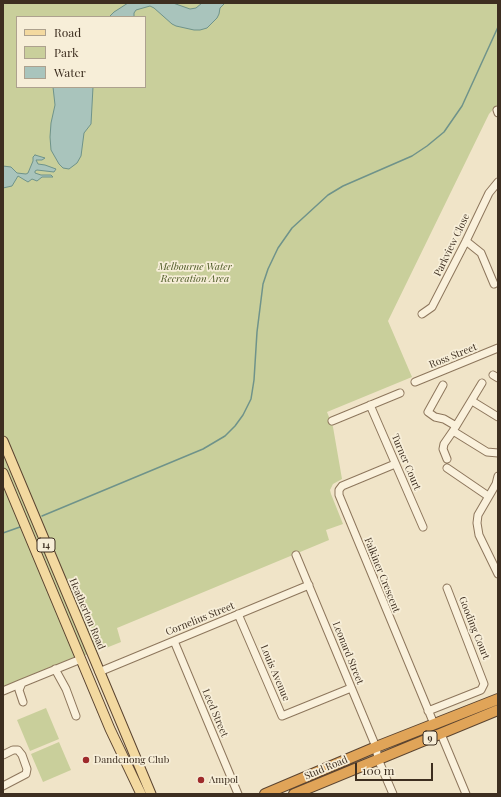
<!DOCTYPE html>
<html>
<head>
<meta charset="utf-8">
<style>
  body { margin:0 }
  #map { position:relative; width:501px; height:797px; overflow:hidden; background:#f0e4c8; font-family:"Playfair Display",serif }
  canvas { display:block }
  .frame { position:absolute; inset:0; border:4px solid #3d2e20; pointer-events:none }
  .legend { position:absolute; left:16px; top:16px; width:130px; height:72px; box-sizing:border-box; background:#f7eed8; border:1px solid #ada18e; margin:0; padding:5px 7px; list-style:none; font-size:12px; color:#3d2e20 }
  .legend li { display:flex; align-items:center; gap:8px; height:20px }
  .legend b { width:20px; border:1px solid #ada18e }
  .scale { position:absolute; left:355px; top:763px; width:78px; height:18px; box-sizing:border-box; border:2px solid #3d2e20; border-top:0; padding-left:5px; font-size:12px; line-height:14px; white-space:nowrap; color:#3d2e20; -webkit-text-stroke:3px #f7eed8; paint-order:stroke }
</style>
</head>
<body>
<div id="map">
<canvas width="501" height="797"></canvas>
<div class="frame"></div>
<ul class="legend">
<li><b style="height:5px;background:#f3d9a0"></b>Road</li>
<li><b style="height:11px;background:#c9cf9b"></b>Park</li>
<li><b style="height:11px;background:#a9c4bc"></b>Water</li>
</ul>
<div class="scale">100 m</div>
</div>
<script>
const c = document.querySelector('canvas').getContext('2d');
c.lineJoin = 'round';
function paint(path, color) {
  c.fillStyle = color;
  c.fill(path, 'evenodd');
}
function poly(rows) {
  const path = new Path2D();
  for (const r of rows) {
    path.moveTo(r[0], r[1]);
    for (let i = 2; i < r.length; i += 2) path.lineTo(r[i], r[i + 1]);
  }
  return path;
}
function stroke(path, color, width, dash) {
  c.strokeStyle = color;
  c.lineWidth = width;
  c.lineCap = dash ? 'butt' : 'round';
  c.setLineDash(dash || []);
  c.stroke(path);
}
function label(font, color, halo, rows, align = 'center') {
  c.font = font + ' "Playfair Display",serif';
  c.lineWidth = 3.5;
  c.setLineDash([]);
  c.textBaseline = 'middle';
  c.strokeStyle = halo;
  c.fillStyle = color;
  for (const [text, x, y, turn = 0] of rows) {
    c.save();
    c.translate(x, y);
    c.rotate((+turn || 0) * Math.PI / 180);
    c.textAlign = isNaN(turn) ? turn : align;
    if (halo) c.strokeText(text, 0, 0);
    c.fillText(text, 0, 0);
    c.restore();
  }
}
paint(poly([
  [3,3,498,3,498,104,489,114,388,321,412,377,327,412,333,427,342,479,333,484,330,490,331,494,343,524,326,530,329,540,117,628,121,642,96,652,66,661,3,687],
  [17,17,145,17,145,87,17,87],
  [46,708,59,739,30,751,17,720],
  [59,742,71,770,43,782,31,754]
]), '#c9cf9b');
const water = poly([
  [128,3,173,3,190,9,196,8,202,3,225,3,220,8,219,14,217,18,207,28,200,30,194,30,176,26,172,24,154,8,150,6,136,10,134,13,134,17,109,17,114,12,128,3],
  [53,87,93,87,91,124,84,133,81,156,77,163,69,169,63,168,59,164,51,150,50,137,51,123,55,105,53,87],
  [35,155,45,158,42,160,36,160,38,164,45,165,56,169,54,172,37,170,35,171,35,173,41,175,51,175,53,177,42,177,37,181,32,179,28,182,18,176,12,186,3,188,3,166,11,167,17,173,26,174,28,173,33,161,33,157,35,155]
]);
paint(water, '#a9c4bc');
stroke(water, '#6f938a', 1);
stroke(poly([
  [42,516,203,449,225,436,235,426,243,415,251,399,254,380,257,332,263,284,268,269,278,248,292,228,328,195,343,186,412,156,427,146,444,132,462,106,498,27],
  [3,533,20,527]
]), '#6f938a', 1.5);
const minor = poly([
  [497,110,498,113],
  [466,241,481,253,494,284],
  [422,314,432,307,466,241,489,193,498,182],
  [493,375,498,378],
  [415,382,498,348],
  [482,383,453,431,487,452,498,453],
  [443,385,428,412,435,417,444,419,456,426],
  [472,401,498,417],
  [370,405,423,527],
  [332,421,400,393],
  [447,459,443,449,444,444,453,431],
  [395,464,342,486,339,490,339,495,434,724],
  [447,468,488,496],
  [498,476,496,484,478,515,477,523,479,535,498,574],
  [296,555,376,747,378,759,393,794],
  [238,614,282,716,351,688],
  [174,641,238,794],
  [55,669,66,689,76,716],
  [99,672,309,585],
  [3,691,22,683],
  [23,702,19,690,22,683,81,659],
  [428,711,481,690,484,684,447,588],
  [441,734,466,794],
  [3,755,13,750,18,750,22,755,27,769,26,774,3,786]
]);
const major = poly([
  [3,441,151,794],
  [3,473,110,729,141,794]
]);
const highway = poly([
  [265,794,376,747,498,699],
  [294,794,498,710]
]);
stroke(minor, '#8d765c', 9);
stroke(major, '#5b4430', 11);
stroke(highway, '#5b4430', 12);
stroke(minor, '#faf1dc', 7);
stroke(major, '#f3d9a0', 9);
stroke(highway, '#e0a458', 10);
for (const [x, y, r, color] of [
  [86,760,4,"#9e2a2b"],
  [201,780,4,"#9e2a2b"]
]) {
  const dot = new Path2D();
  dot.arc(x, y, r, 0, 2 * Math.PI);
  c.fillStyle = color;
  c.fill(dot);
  stroke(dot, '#f7eed8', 1.5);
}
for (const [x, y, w] of [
  [46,545,18],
  [430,738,14]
]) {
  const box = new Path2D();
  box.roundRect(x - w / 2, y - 7, w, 14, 3);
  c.fillStyle = '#f7eed8';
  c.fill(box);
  stroke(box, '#3d2e20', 1);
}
label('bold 9px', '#3d2e20', null, [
  ["14",46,545],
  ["9",430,738]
]);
label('10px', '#3d2e20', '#f7eed8', [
  ["Parkview Close",452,245,-64],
  ["Ross Street",453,356,-22],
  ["Turner Court",406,462,67],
  ["Falkiner Crescent",382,575,68],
  ["Heatherton Road",87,614,67],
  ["Cornelius Street",200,619,-22],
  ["Gooding Court",474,628,68],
  ["Leonard Street",348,653,68],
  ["Louis Avenue",275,673,67],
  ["Leed Street",215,713,67],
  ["Stud Road",326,768,-23]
]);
label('italic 10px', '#4d5a26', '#f7eed8', [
  ["Melbourne Water",195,267],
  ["Recreation Area",195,279]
]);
label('10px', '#3d2e20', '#f7eed8', [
  ["Dandenong Club",94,760],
  ["Ampol",209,780]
], 'left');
</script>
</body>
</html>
